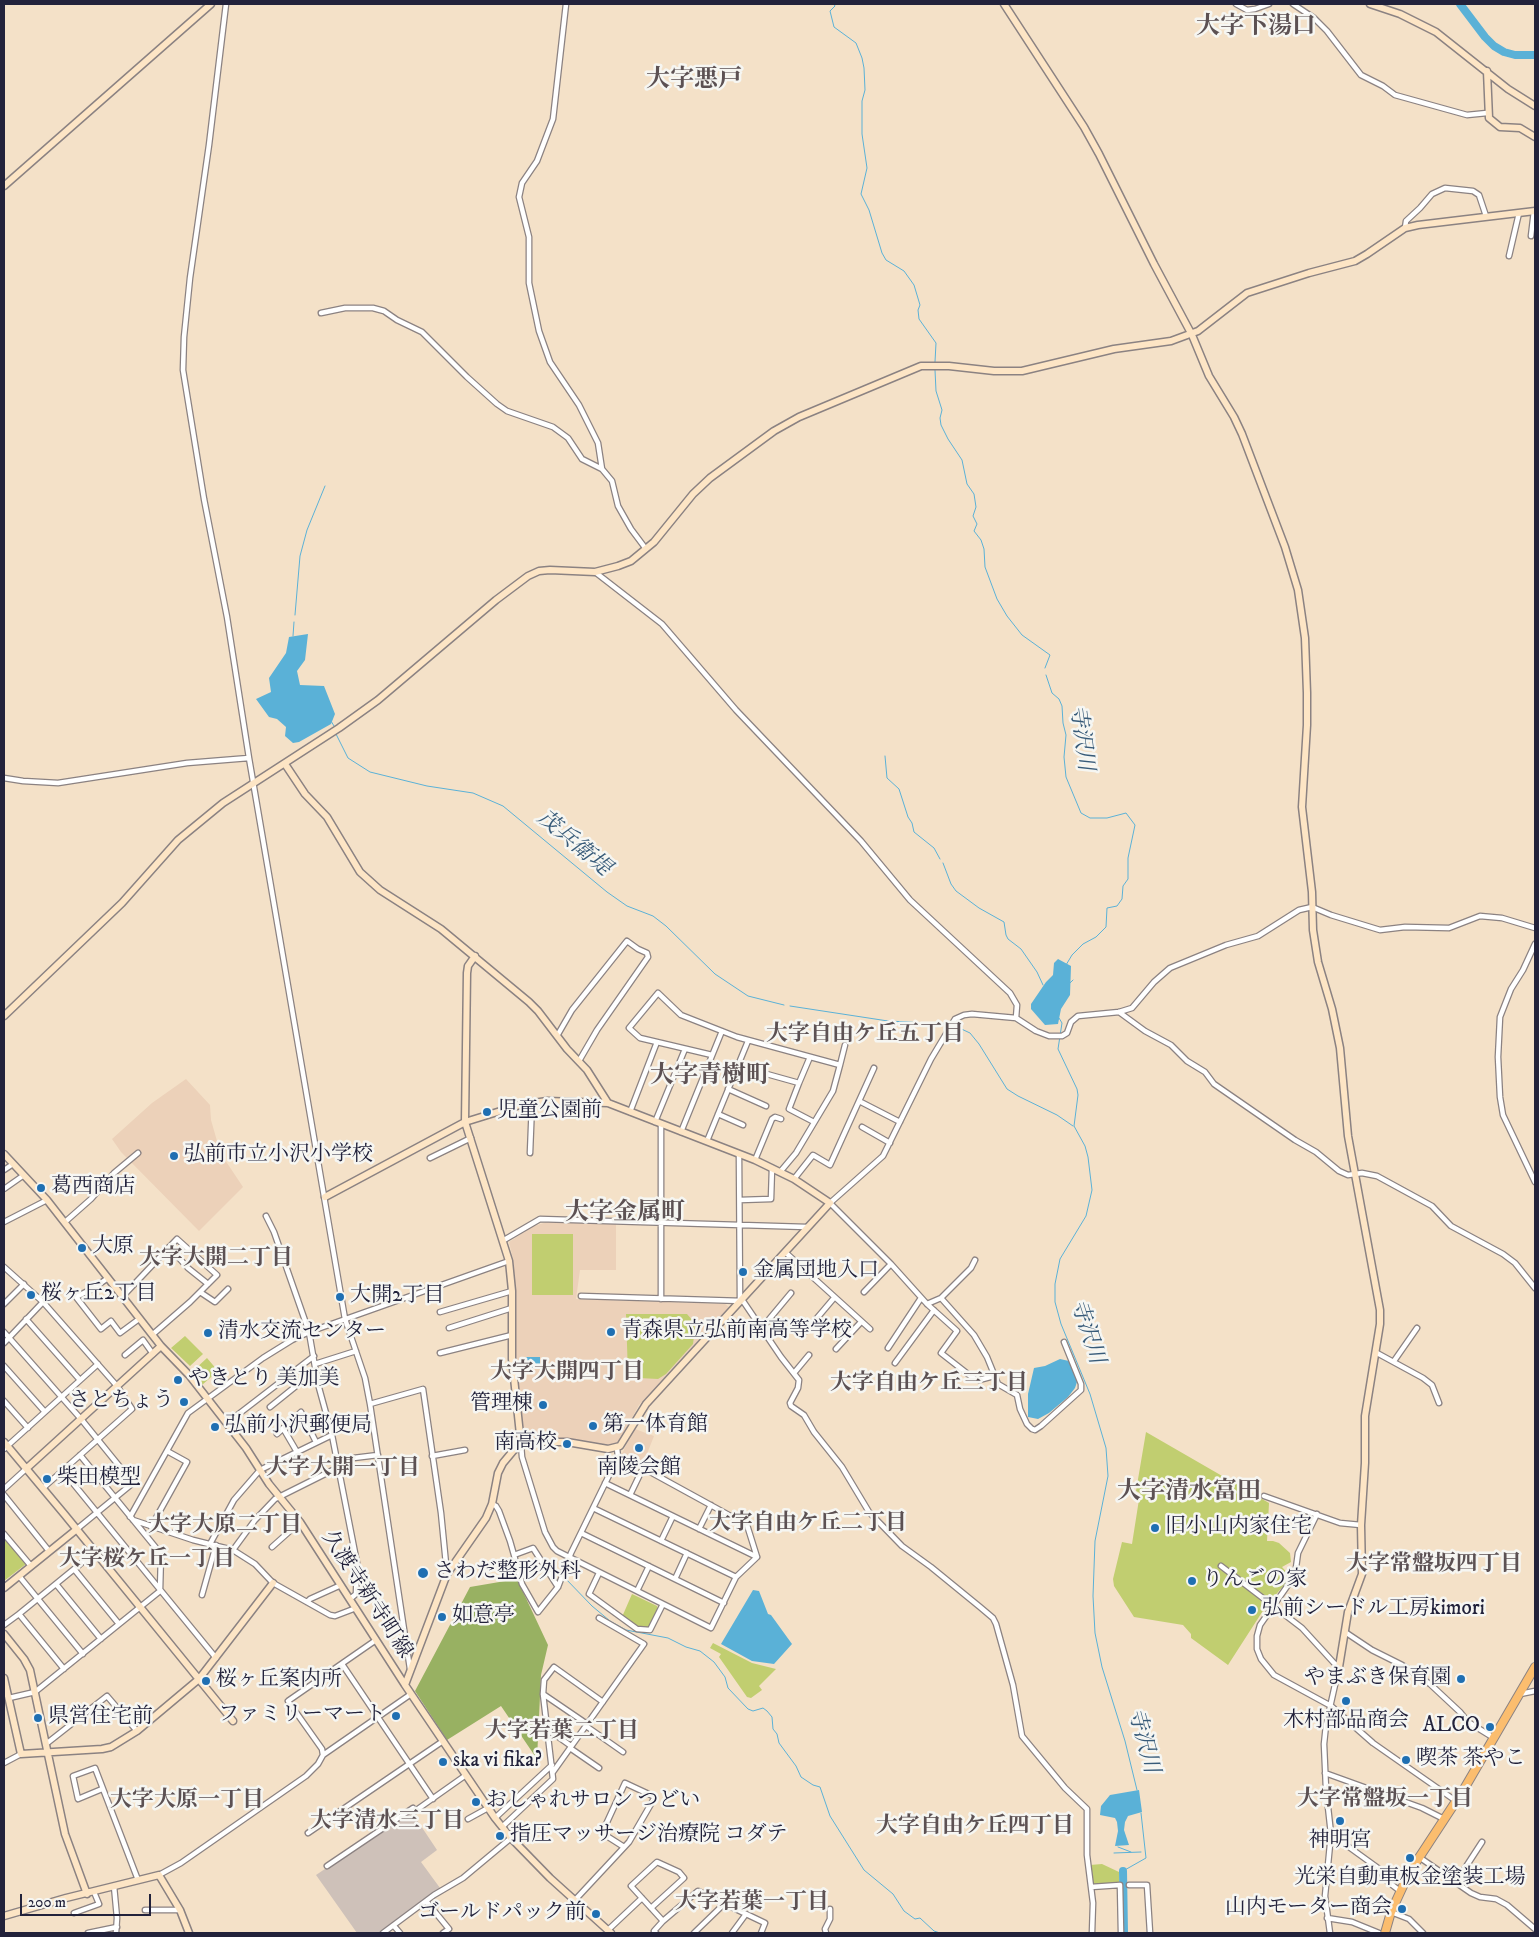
<!DOCTYPE html>
<html>
<head>
<meta charset="utf-8">
<style>
  body { margin:0 }
  #map { position:relative; width:1539px; height:1937px; overflow:hidden; background:#f4e1c8; font-family:"IM FELL DW Pica",serif }
  canvas { display:block }
  .frame { position:absolute; inset:0; border:5px solid #22223b; pointer-events:none }
  .scale { position:absolute; left:20px; top:1894px; width:131px; height:22px; box-sizing:border-box; border:2px solid #22223b; border-top:0; padding-left:6px; font-size:15px; line-height:18px; white-space:nowrap; color:#22223b; -webkit-text-stroke:4px #f6f6f2; paint-order:stroke }
</style>
</head>
<body>
<div id="map">
<canvas width="1539" height="1937"></canvas>
<div class="frame"></div>
<div class="scale">200 m</div>
</div>
<script>
const c = document.querySelector('canvas').getContext('2d');
c.lineJoin = 'round';
function paint(path, color) {
  c.fillStyle = color;
  c.fill(path, 'evenodd');
}
function poly(rows) {
  const path = new Path2D();
  for (const r of rows) {
    path.moveTo(r[0], r[1]);
    for (let i = 2; i < r.length; i += 2) path.lineTo(r[i], r[i + 1]);
  }
  return path;
}
function stroke(path, color, width, dash) {
  c.strokeStyle = color;
  c.lineWidth = width;
  c.lineCap = dash ? 'butt' : 'round';
  c.setLineDash(dash || []);
  c.stroke(path);
}
function label(font, color, halo, rows, align = 'center') {
  c.font = font + ' "IM FELL DW Pica","Noto Serif JP",serif';
  c.lineWidth = 5;
  c.setLineDash([]);
  c.textBaseline = 'middle';
  c.strokeStyle = halo;
  c.fillStyle = color;
  for (const [text, x, y, turn = 0] of rows) {
    c.save();
    c.translate(x, y);
    c.rotate((+turn || 0) * Math.PI / 180);
    c.textAlign = isNaN(turn) ? turn : align;
    if (halo) c.strokeText(text, 0, 0);
    c.fillText(text, 0, 0);
    c.restore();
  }
}
paint(poly([
  [186,1079,210,1105,211,1120,217,1141,225,1160,243,1187,199,1231,121,1152,112,1139,152,1103],
  [550,1221,616,1223,616,1270,580,1270,576,1299,725,1304,729,1307,639,1405,619,1441,611,1446,559,1438,524,1440,514,1347,516,1302,513,1259,509,1242,526,1231,528,1228],
  [635,1429,654,1436,643,1464,621,1456,633,1430]
]), '#ecd1b9');
paint(poly([
  [411,1811,437,1850,421,1862,440,1888,386,1929,378,1933,357,1933,316,1875]
]), '#cec1b9');
paint(poly([
  [532,1234,573,1234,573,1295,532,1295],
  [626,1314,687,1314,693,1321,695,1329,693,1344,666,1374,658,1379,639,1378,628,1375],
  [185,1336,203,1354,190,1366,171,1348],
  [207,1358,218,1371,202,1385,194,1370],
  [1146,1432,1269,1503,1267,1541,1273,1541,1279,1543,1290,1553,1291,1562,1282,1567,1291,1577,1266,1606,1228,1665,1191,1638,1191,1634,1183,1625,1134,1617,1114,1586,1113,1579,1122,1542,1132,1544,1140,1493,1136,1491],
  [4,1537,26,1564,4,1581],
  [632,1594,657,1606,658,1609,648,1628,636,1626,622,1617],
  [713,1643,752,1663,776,1669,759,1686,762,1690,751,1698,747,1697,719,1657,721,1654,710,1648],
  [1102,1864,1119,1872,1119,1884,1094,1885,1092,1883,1090,1865]
]), '#c1ce70');
paint(poly([
  [517,1579,548,1645,541,1675,537,1759,501,1706,447,1740,415,1691,470,1587]
]), '#98b162');
paint(poly([
  [308,634,305,660,297,671,300,685,324,686,335,714,331,724,299,742,293,743,285,736,286,727,277,719,269,717,256,699,271,692,269,678,286,653,289,637],
  [1058,959,1071,966,1070,995,1061,1009,1058,1024,1045,1025,1031,1009,1031,1004,1046,982,1053,975,1054,963],
  [524,1357,540,1357,540,1368,524,1367],
  [1060,1359,1069,1361,1074,1370,1077,1382,1075,1388,1068,1397,1049,1413,1038,1419,1028,1417,1028,1394,1034,1368,1045,1366],
  [753,1590,759,1591,768,1614,771,1615,792,1644,774,1664,752,1661,721,1644],
  [1139,1790,1142,1812,1128,1816,1125,1822,1124,1830,1129,1845,1115,1846,1118,1831,1117,1822,1115,1818,1100,1815,1101,1806,1110,1795]
]), '#5ab1d7');
stroke(poly([
  [834,4,835,6,830,11,834,27,856,43,862,58,864,68,865,90,862,101,862,134,867,168,861,194,869,210,882,253,886,260,904,271,914,285,920,305,918,310,919,319,936,343,935,362],
  [935,370,936,391,942,410,940,418,941,425,948,439,962,460,967,484,974,494,976,507,973,516,977,524,974,531,981,540,984,549,985,567,997,599,1007,616,1022,635,1050,655,1045,668],
  [295,615,300,556,307,530,325,486],
  [293,636,294,622],
  [1046,675,1052,693,1059,699,1062,706,1063,723,1066,735,1064,757,1066,777,1081,813,1090,818,1107,818,1126,813,1135,825,1128,858,1128,879,1123,886,1122,899,1117,906,1107,908,1106,927,1096,937,1083,944,1072,955,1066,965],
  [331,721,334,726],
  [336,734,348,758,370,772,427,786,473,793,503,806,607,892,627,906,653,916,666,926,715,974,748,996,784,1005],
  [885,756,887,778,899,789,908,817,912,823,914,832,934,848,940,859],
  [943,863,951,884,956,891,979,908,1004,922,1006,935,1008,939,1021,949,1037,972,1043,985],
  [1070,983,1073,980],
  [790,1006,888,1021,948,1024],
  [1059,1018,1062,1023,1058,1049,1077,1089,1078,1095,1074,1126,1085,1146,1088,1157,1092,1190,1086,1216,1060,1259,1055,1284,1055,1302,1061,1324,1090,1394,1106,1448,1108,1476,1095,1541,1093,1596,1095,1633,1102,1667,1125,1741,1137,1790],
  [955,1026,970,1033,979,1044,1007,1089,1018,1096,1057,1115,1073,1126],
  [553,1566,561,1574],
  [564,1577,592,1606,610,1621,626,1630,668,1638,686,1647,700,1651,714,1662,725,1677,728,1688,748,1709,753,1711,763,1708,767,1711,772,1717,773,1729,777,1734,779,1743,796,1766,801,1777,813,1785,820,1787,830,1816,864,1870,893,1894,904,1911,915,1919,920,1918,934,1931,940,1933],
  [1118,1847,1131,1852],
  [1114,1853,1141,1852],
  [1123,1871,1146,1858,1141,1813]
]), '#5ab1d7', 1);
stroke(poly([
  [1460,4,1485,37,1494,46,1504,52,1515,55,1535,55],
  [1123,1871,1124,1933]
]), '#5ab1d7', 8);
const street = poly([
  [226,4,209,145,190,278,184,337,183,370,204,499,227,617,249,758,345,1319,365,1378,370,1404,410,1669],
  [566,4,553,119,537,161,522,183,519,197,529,237,529,283,539,331,550,362,579,405,598,443,602,469,612,481,618,506,631,529,646,549],
  [1236,4,1247,10,1255,9,1269,4],
  [1293,4,1314,18,1327,31,1361,75,1383,86,1395,95,1467,115,1487,113],
  [1405,228,1406,221,1420,208,1432,194,1445,188,1473,191,1479,195,1486,216],
  [1531,236,1534,211],
  [1509,256,1519,213],
  [321,313,345,308,373,308,384,311,397,320,422,332,467,377,497,404,507,411,553,427,568,438,582,459,602,469],
  [595,572,662,624,736,710,861,841,910,900,1010,993,1017,1005,1016,1018],
  [4,778,23,781,58,783,187,763,249,758],
  [1535,944,1523,970,1511,989,1500,1017,1498,1057,1500,1097,1503,1115,1535,1182],
  [1119,1012,1145,1031,1171,1045,1187,1061,1205,1072,1214,1084,1295,1140,1316,1152,1339,1171,1348,1175,1362,1173,1377,1176,1432,1206,1451,1226,1503,1254,1515,1263,1535,1288],
  [557,1036,572,1010,627,941,638,949,647,953,648,957,597,1030,579,1061],
  [712,1055,640,1038,629,1028,658,993,681,1015,737,1037,840,1065,833,1091,796,1153,780,1172],
  [840,1065,845,1045],
  [738,1066,799,1083,789,1109,814,1122],
  [799,1083,810,1057],
  [728,1089,766,1106],
  [859,1101,900,1122],
  [630,1112,657,1042],
  [718,1114,743,1125],
  [655,1122,685,1049],
  [661,1124,661,1299],
  [862,1127,890,1143],
  [681,1132,722,1031],
  [707,1141,748,1041],
  [530,1153,532,1103],
  [739,1154,740,1301],
  [430,1158,471,1138],
  [755,1160,772,1119,775,1117,781,1119],
  [4,1170,13,1164],
  [794,1179,813,1155,830,1165,874,1068],
  [4,1189,24,1175],
  [740,1200,771,1199,772,1168],
  [266,1216,274,1232,309,1332,318,1384,332,1435,357,1563,356,1594,350,1599],
  [4,1222,47,1200],
  [65,1222,91,1199,114,1173,138,1153],
  [504,1240,540,1219,807,1227],
  [169,1247,188,1268,208,1284],
  [785,1252,870,1329],
  [4,1267,43,1302,117,1386,132,1409,43,1488],
  [108,1278,92,1289,76,1297,101,1329,111,1321,120,1333,139,1319],
  [200,1292,215,1302,228,1289],
  [864,1292,891,1264],
  [123,1296,177,1239,217,1275,190,1302,152,1335],
  [581,1296,743,1301,781,1357,799,1380,798,1388,790,1403,791,1406,804,1415,814,1432,842,1467,869,1512,902,1546,931,1567,980,1607,993,1618,996,1624,1013,1685,1022,1736,1065,1788,1087,1809,1087,1855,1093,1903,1092,1933],
  [941,1298,974,1335,987,1357,998,1384,1017,1395,1020,1409,1027,1424,1032,1429,1035,1430,1041,1426,1081,1390,1081,1384,1064,1342],
  [4,1304,24,1284],
  [927,1304,941,1298,971,1268,975,1260],
  [440,1312,512,1291],
  [26,1319,80,1380],
  [449,1328,512,1308],
  [761,1329,791,1293],
  [806,1331,834,1298],
  [4,1332,81,1419,133,1483,77,1529],
  [4,1343,43,1302],
  [888,1348,921,1298],
  [836,1349,861,1322],
  [440,1353,512,1335],
  [1377,1353,1423,1378,1432,1385,1439,1403],
  [125,1355,143,1340,153,1354],
  [1394,1361,1417,1328],
  [895,1363,934,1310],
  [315,1364,356,1351],
  [4,1366,45,1412],
  [794,1373,809,1355],
  [994,1376,979,1380,973,1378,941,1353,957,1331,927,1304,891,1264,830,1203,883,1156,931,1059,955,1019,964,1015,972,1014,1016,1018,1036,1031,1049,1036,1062,1036,1067,1033,1071,1022,1078,1016,1119,1012,1132,1008,1154,982,1170,968,1226,945,1258,936,1299,910,1312,907,1331,915,1380,930,1405,927,1449,928,1480,916,1502,918,1535,928],
  [4,1401,28,1428],
  [370,1404,423,1389,441,1513,447,1574],
  [270,1407,316,1370],
  [227,1423,314,1356],
  [283,1428,297,1452],
  [277,1434,301,1412,316,1442],
  [521,1444,522,1457,545,1532,553,1547,557,1551,711,1628,736,1577,757,1557],
  [4,1449,98,1364],
  [432,1456,465,1450],
  [337,1460,378,1455],
  [63,1471,216,1658],
  [605,1483,757,1557],
  [4,1489,27,1468],
  [4,1495,49,1551],
  [630,1495,643,1468,747,1525,757,1557],
  [1264,1496,1340,1523,1361,1525],
  [492,1504,496,1506,499,1511,510,1541,514,1555],
  [593,1508,736,1577],
  [1317,1514,1298,1553,1295,1575,1260,1625,1257,1636,1257,1649,1261,1659,1274,1675,1331,1706,1373,1743,1456,1801],
  [130,1517,188,1413,263,1358,292,1340,309,1332,509,1261],
  [133,1520,193,1540,233,1550,255,1564,273,1583,330,1615,335,1616,356,1608],
  [151,1527,187,1462,167,1451],
  [699,1529,711,1505],
  [581,1533,724,1603],
  [4,1534,31,1566],
  [661,1541,673,1516],
  [210,1544,234,1500,260,1470,332,1435],
  [272,1547,300,1522],
  [233,1550,255,1520,275,1499,339,1467],
  [1221,1566,1302,1628,1334,1663,1339,1667,1326,1725,1324,1744,1326,1789,1331,1834,1325,1896,1330,1933],
  [74,1569,119,1624],
  [599,1573,589,1594,637,1629,650,1630,663,1604],
  [19,1576,83,1654],
  [675,1579,687,1553],
  [56,1584,101,1639],
  [558,1587,533,1548,514,1555,522,1584,538,1612,558,1587,571,1553,618,1457,617,1448],
  [637,1591,649,1566],
  [202,1595,216,1545],
  [307,1602,310,1599,341,1585],
  [19,1614,95,1552],
  [4,1625,19,1614,64,1669],
  [1345,1632,1372,1650,1402,1665,1430,1684,1460,1712,1468,1722,1494,1738],
  [342,1664,433,1799],
  [543,1694,587,1724],
  [1520,1694,1535,1691],
  [9,1698,35,1692,160,1591,161,1554,80,1455],
  [586,1726,623,1752],
  [547,1729,571,1746],
  [46,1744,107,1696,137,1731],
  [570,1748,599,1768],
  [323,1755,322,1749,288,1701,376,1640],
  [4,1763,21,1754],
  [553,1772,644,1644,599,1618],
  [1325,1773,1422,1808,1444,1819],
  [102,1789,78,1799,73,1776,95,1768,138,1880],
  [495,1818,552,1765],
  [468,1819,488,1808],
  [502,1827,553,1779,543,1694,544,1680,554,1667,603,1702],
  [308,1833,443,1741],
  [1331,1834,1378,1868,1387,1881,1400,1891],
  [1419,1857,1471,1893,1480,1897,1496,1899,1507,1905,1535,1929],
  [327,1866,413,1808,415,1811,466,1775],
  [159,1875,181,1863,306,1776,318,1764,323,1755,411,1694],
  [1456,1882,1482,1842],
  [1129,1885,1147,1885,1150,1933],
  [114,1886,117,1918,116,1933],
  [1091,1887,1120,1885,1121,1933],
  [575,1900,629,1842,655,1797,625,1783,602,1833,624,1847],
  [426,1901,449,1929,443,1933],
  [651,1908,684,1878,679,1872,657,1862,631,1886,642,1898,663,1921],
  [145,1910,180,1910],
  [1391,1912,1409,1919,1423,1933],
  [74,1913,99,1904,94,1892],
  [1327,1918,1352,1922,1379,1933],
  [394,1926,400,1933],
  [608,1930,642,1898],
  [88,1933,117,1927],
  [383,1933,434,1895,463,1878,511,1838],
  [656,1933,654,1931,663,1921,698,1891,765,1923,761,1933],
  [694,1933,724,1904],
  [732,1933,746,1914],
  [826,1933,825,1929,830,1919,830,1909]
]);
const secondary = poly([
  [1004,4,1084,127,1099,154,1154,264,1192,335,1209,376,1234,417,1242,434,1285,547,1298,590,1305,638,1307,693,1307,725,1302,807,1312,892,1313,930,1318,962,1332,1009,1340,1048,1348,1136,1380,1310,1380,1324,1365,1416,1365,1463,1361,1525,1362,1574,1348,1612,1339,1667],
  [1370,4,1400,14,1436,32,1508,89,1535,106],
  [1487,71,1489,118,1500,127,1520,128,1535,137],
  [4,186,211,4],
  [285,764,305,794,327,817,360,872,380,890,441,929,529,1002,538,1011,567,1049,587,1070,608,1103],
  [475,956,468,966,467,973,465,1122,509,1261,512,1291,512,1359,521,1444],
  [4,1016,122,903,178,840,223,803,339,728,378,700,496,600,528,576,539,571,550,570,595,572,618,566,631,561,654,542,693,494,710,478,774,431,799,417,921,366,949,366,994,371,1022,371,1114,349,1171,341,1198,331,1247,293,1309,273,1355,261,1367,254,1405,228,1418,225,1535,211],
  [4,1154,47,1200,161,1346,189,1375,246,1448,269,1484,300,1522,405,1685,495,1818,511,1838,550,1878,611,1933],
  [325,1197,465,1122,520,1105,547,1101,608,1103,755,1160,794,1179,830,1203,646,1404,620,1446,608,1449,567,1442,539,1442,521,1444,513,1451,503,1463,498,1473,492,1504,486,1518,447,1574,405,1685],
  [4,1442,65,1515,233,1721],
  [27,1468,161,1346],
  [4,1588,77,1529],
  [4,1634,24,1659,30,1670,65,1834,87,1894],
  [4,1678,21,1754,102,1749,111,1747,137,1731,199,1679,273,1583],
  [4,1916,66,1898,159,1875,180,1910,189,1933]
]);
const primary = poly([
  [1385,1933,1391,1912,1409,1873,1464,1789,1535,1667]
]);
stroke(street, '#8b8282', 7);
stroke(secondary, '#8b8282', 9);
stroke(primary, '#8b8282', 10);
stroke(street, '#fff', 4.5);
stroke(secondary, '#fde5c5', 6);
stroke(primary, '#fbbd6e', 8);
for (const [x, y, r, color] of [
  [487,1112,5,"#1f6fb2"],
  [174,1156,5,"#1f6fb2"],
  [41,1188,5,"#1f6fb2"],
  [82,1248,5,"#1f6fb2"],
  [743,1272,5,"#1f6fb2"],
  [31,1295,5,"#1f6fb2"],
  [340,1297,5,"#1f6fb2"],
  [611,1332,5,"#1f6fb2"],
  [208,1333,5,"#1f6fb2"],
  [178,1380,5,"#1f6fb2"],
  [184,1402,5,"#1f6fb2"],
  [543,1405,5,"#1f6fb2"],
  [593,1426,5,"#1f6fb2"],
  [215,1427,5,"#1f6fb2"],
  [567,1444,5,"#1f6fb2"],
  [639,1448,5,"#1f6fb2"],
  [47,1479,5,"#1f6fb2"],
  [1155,1528,5,"#1f6fb2"],
  [423,1573,6,"#1f6fb2"],
  [1192,1581,5,"#1f6fb2"],
  [1252,1610,5,"#1f6fb2"],
  [442,1617,5,"#1f6fb2"],
  [1461,1679,5,"#1f6fb2"],
  [206,1681,5,"#1f6fb2"],
  [1346,1701,5,"#1f6fb2"],
  [396,1716,5,"#1f6fb2"],
  [38,1718,5,"#1f6fb2"],
  [1490,1727,5,"#1f6fb2"],
  [1406,1760,5,"#1f6fb2"],
  [443,1762,5,"#1f6fb2"],
  [476,1802,5,"#1f6fb2"],
  [1340,1821,5,"#1f6fb2"],
  [500,1836,5,"#1f6fb2"],
  [1410,1858,5,"#1f6fb2"],
  [1402,1909,5,"#1f6fb2"],
  [596,1914,5,"#1f6fb2"]
]) {
  const dot = new Path2D();
  dot.arc(x, y, r, 0, 2 * Math.PI);
  c.fillStyle = color;
  c.fill(dot);
  stroke(dot, '#f6f6f2', 2);
}
label('21px', '#22223b', '#f6f6f2', [
  ["児童公園前",497,1112],
  ["弘前市立小沢小学校",184,1156],
  ["葛西商店",51,1188],
  ["大原",92,1248],
  ["金属団地入口",753,1272],
  ["桜ヶ丘2丁目",41,1295],
  ["大開2丁目",350,1297],
  ["青森県立弘前南高等学校",621,1332],
  ["清水交流センター",218,1333],
  ["やきとり 美加美",188,1380],
  ["さとちょう",174,1402,"right"],
  ["管理棟",533,1405,"right"],
  ["第一体育館",603,1426],
  ["弘前小沢郵便局",225,1427],
  ["南高校",557,1444,"right"],
  ["南陵会館",639,1469,"center"],
  ["柴田模型",57,1479],
  ["旧小山内家住宅",1165,1528],
  ["さわだ整形外科",434,1573],
  ["りんごの家",1202,1581],
  ["弘前シードル工房kimori",1262,1610],
  ["如意亭",452,1617],
  ["やまぶき保育園",1451,1679,"right"],
  ["桜ヶ丘案内所",216,1681],
  ["ファミリーマート",386,1716,"right"],
  ["県営住宅前",48,1718],
  ["木村部品商会",1346,1722,"center"],
  ["ALCO",1480,1727,"right"],
  ["喫茶 茶やこ",1416,1760],
  ["ska vi fika?",453,1762],
  ["おしゃれサロン つどい",486,1802],
  ["指圧マッサージ治療院 コダテ",510,1836],
  ["神明宮",1340,1842,"center"],
  ["光栄自動車板金塗装工場",1410,1879,"center"],
  ["山内モーター商会",1392,1909,"right"],
  ["ゴールドパック前",586,1914,"right"]
], 'left');
label('21px', '#22223b', '#f6f6f2', [
  ["久渡寺新寺町線",366,1595,57]
]);
label('italic 22px', '#385b79', '#f6f6f2', [
  ["寺沢川",1080,738,82],
  ["茂兵衛堤",573,844,40],
  ["寺沢川",1086,1332,72],
  ["寺沢川",1142,1741,75]
]);
label('bold 22px', '#5c5153', '#f6f6f2', [
  ["大字自由ケ丘五丁目",865,1035],
  ["大字大開二丁目",216,1259],
  ["大字大開四丁目",567,1373],
  ["大字自由ケ丘三丁目",929,1384],
  ["大字大開一丁目",343,1469],
  ["大字自由ケ丘二丁目",808,1524],
  ["大字大原二丁目",225,1526],
  ["大字桜ケ丘一丁目",147,1560],
  ["大字常盤坂四丁目",1434,1565],
  ["大字若葉二丁目",562,1732],
  ["大字常盤坂一丁目",1385,1800],
  ["大字大原一丁目",187,1801],
  ["大字清水三丁目",387,1822],
  ["大字自由ケ丘四丁目",975,1827],
  ["大字若葉一丁目",752,1903]
]);
label('bold 24px', '#5c5153', '#f6f6f2', [
  ["大字下湯口",1256,28],
  ["大字悪戸",694,81],
  ["大字青樹町",710,1077],
  ["大字金属町",625,1214],
  ["大字清水富田",1189,1493]
]);
</script>
</body>
</html>
